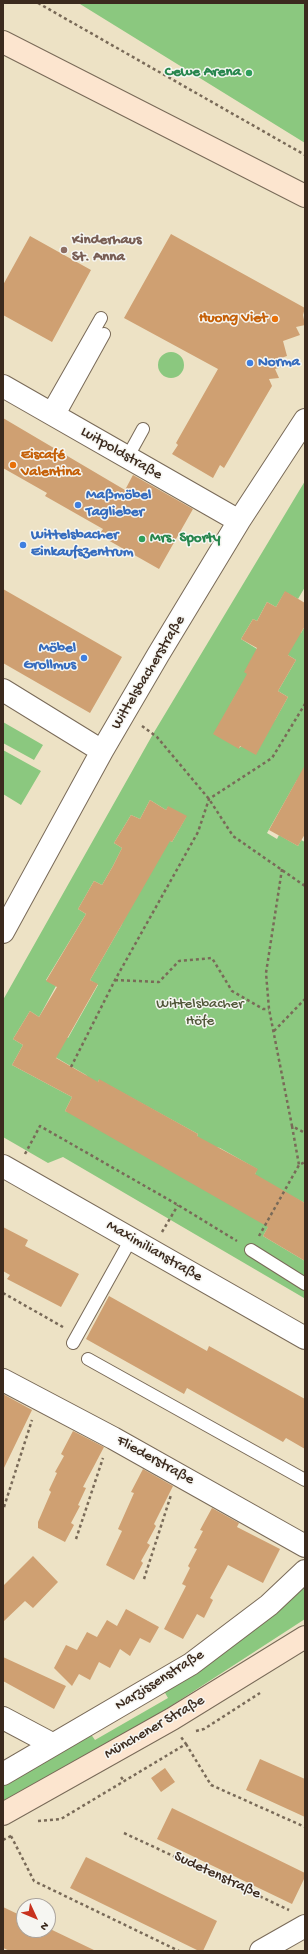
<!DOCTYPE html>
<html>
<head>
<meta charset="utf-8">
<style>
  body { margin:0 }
  #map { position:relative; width:308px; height:1954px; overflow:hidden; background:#ede2c5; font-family:"Gochi Hand",sans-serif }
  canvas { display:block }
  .frame { position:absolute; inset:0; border:4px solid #3b2a1e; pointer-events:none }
  .north { position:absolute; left:16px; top:1898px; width:40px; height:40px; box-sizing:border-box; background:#f6f6f2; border:1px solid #aba49d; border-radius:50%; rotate:134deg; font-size:11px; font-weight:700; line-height:16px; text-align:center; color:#3b2a1e }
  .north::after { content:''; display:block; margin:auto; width:14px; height:18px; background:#c8321e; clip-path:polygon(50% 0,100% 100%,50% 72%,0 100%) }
</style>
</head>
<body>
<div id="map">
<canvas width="308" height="1954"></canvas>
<div class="frame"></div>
<div class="north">N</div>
</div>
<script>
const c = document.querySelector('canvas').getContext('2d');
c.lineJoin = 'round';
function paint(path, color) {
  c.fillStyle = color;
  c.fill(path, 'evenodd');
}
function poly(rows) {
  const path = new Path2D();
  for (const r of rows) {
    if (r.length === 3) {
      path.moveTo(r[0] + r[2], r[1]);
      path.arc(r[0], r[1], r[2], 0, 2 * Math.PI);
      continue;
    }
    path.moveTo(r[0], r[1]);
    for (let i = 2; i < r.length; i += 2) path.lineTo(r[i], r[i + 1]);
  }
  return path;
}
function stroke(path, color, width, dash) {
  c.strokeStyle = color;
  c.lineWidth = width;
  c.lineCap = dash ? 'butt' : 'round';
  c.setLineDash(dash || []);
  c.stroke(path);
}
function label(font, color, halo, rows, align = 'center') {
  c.font = font + ' "Gochi Hand",sans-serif';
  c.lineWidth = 3;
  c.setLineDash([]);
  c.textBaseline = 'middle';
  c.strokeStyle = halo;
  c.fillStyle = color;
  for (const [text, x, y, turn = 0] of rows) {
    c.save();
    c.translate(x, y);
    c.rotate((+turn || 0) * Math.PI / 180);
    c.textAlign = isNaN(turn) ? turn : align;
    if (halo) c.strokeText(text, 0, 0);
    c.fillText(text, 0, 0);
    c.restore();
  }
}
paint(poly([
  [78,3,305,3,305,143,80,4],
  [171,365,13],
  [305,481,305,587,298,599,285,592,276,607,267,602,257,621,253,619,241,639,257,649,255,678,242,684,230,705,239,748,275,720,288,697,278,691,296,660,283,652,295,630,301,633,305,626,305,784,297,780,267,833,277,839,279,835,298,846,301,840,305,842,305,1203,287,1194,263,1236,305,1261,305,1311,304,1298,63,1157,48,1163,3,1137,3,1000,153,734],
  [150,800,166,810,168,807,186,817,172,842,162,836,121,926,90,980,98,985,68,1038,61,1034,50,1054,86,1075,96,1085,99,1080,198,1134,195,1141,220,1148,257,1169,255,1174,65,1111,72,1097,12,1065,23,1045,13,1039,30,1011,39,1017,56,986,46,980,86,914,78,909,94,881,102,885,113,866,122,848,114,843,131,815,140,819],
  [3,722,43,745,34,760,3,743],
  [3,750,41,771,21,805,3,794],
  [305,1578,305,1619,160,1713,3,1803,3,1785,90,1733,95,1740,168,1698,164,1691]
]), '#8bc87f');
paint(poly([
  [171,234,305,308,303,315,305,325,296,327,300,335,283,341,287,356,281,358,284,366,275,369,279,378,269,379,272,386,224,468,220,465,213,478,172,454,178,445,176,443,218,369,124,318],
  [30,236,91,270,52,342,3,315,3,285],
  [3,418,125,490,133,475,193,509,159,569,99,535,103,529,45,496,47,493,3,468],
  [3,589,122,657,90,713,3,663],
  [285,591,305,603,305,626,288,655,296,660,278,691,288,697,256,755,240,746,239,749,213,734,247,674,244,672,257,648,241,639,253,619,257,621,267,602,276,607],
  [305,765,305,834,298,846,269,830],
  [150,800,166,810,168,806,187,816,172,842,170,841,90,980,98,984,56,1058,98,1082,99,1079,198,1134,197,1136,258,1169,255,1174,305,1203,305,1261,263,1236,268,1227,65,1111,72,1097,12,1065,23,1045,13,1039,30,1011,39,1017,57,987,46,981,86,914,78,909,94,881,102,885,113,866,122,848,114,843,131,815,140,819],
  [3,1227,28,1240,25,1246,79,1274,61,1307,7,1279,10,1275,3,1271],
  [109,1296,207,1351,209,1346,305,1399,305,1449,286,1438,283,1442,187,1388,184,1394,86,1339],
  [3,1394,32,1410,3,1470],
  [73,1431,104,1447,83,1487,86,1488,78,1505,80,1506,71,1523,74,1525,65,1542,38,1528,38,1522,51,1492,49,1490,57,1473,55,1472,64,1456,61,1454],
  [143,1469,173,1486,154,1524,156,1526,147,1543,150,1545,141,1561,143,1563,134,1580,106,1565,122,1531,118,1529,134,1493,131,1492],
  [212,1508,239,1523,237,1527,280,1549,263,1583,228,1565,210,1598,213,1600,204,1618,197,1614,183,1639,164,1629,186,1586,182,1584,190,1568,188,1566,197,1549,194,1548,203,1531,200,1530],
  [33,1556,58,1582,33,1608,25,1601,3,1622,3,1586],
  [126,1609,159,1627,150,1643,140,1638,130,1656,120,1649,110,1668,99,1662,90,1680,79,1674,72,1686,54,1668,66,1645,77,1650,87,1632,97,1637,107,1620,117,1626],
  [3,1657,66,1686,54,1709,3,1681],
  [260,1759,305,1779,305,1817,246,1790],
  [165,1768,175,1782,161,1792,151,1778],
  [172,1808,305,1873,305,1877,292,1904,157,1839],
  [86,1857,217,1921,203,1951,199,1951,70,1888],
  [3,1907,24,1917,24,1930,48,1930,48,1928,96,1951,10,1951,3,1948]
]), '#cfa072');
const lane = poly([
  [48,411,101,318],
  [58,417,104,334],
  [127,458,143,429],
  [251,1250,305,1284],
  [73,1343,131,1239],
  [88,1359,305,1480]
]);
const street = poly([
  [3,386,239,521],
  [3,690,102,751],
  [3,932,102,751,158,655,239,521,305,420],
  [3,1166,305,1338],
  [3,1380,113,1438,305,1546],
  [3,1718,52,1744],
  [3,1774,191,1664,269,1605,305,1571],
  [261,1951,305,1926]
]);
const secondary = poly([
  [3,42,305,196],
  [3,1814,172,1719,305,1637]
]);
stroke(lane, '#796a58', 14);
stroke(street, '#796a58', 24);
stroke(secondary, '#796a58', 24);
stroke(poly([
  [38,3,305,155],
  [142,726,157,737,209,799,233,836,305,886],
  [282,869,266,973,269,1009,292,1126,305,1133],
  [115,980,159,982,179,961,212,958,232,991,263,1009,269,1009],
  [274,1031,305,999],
  [71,1067,115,980,198,832,209,799,272,758,305,704],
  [292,1126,299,1165,305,1162],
  [25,1154,40,1126,178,1205,237,1241],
  [162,1232,178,1205],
  [259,1236,299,1165],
  [3,1293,63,1327],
  [4,1507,32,1420],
  [76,1539,103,1458],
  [144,1579,171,1495],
  [196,1731,204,1729,260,1693],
  [186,1744,211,1785,305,1827],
  [121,1777,124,1781],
  [38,1821,61,1819,186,1744,181,1737],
  [124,1833,289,1910],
  [11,1836,34,1881,179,1951],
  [3,1840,13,1835]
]), '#796a58', 2.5, [3, 3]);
stroke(lane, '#fff', 12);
stroke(street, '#fff', 22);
stroke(secondary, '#fce5cf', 22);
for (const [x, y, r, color] of [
  [249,73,4,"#2e9e5b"],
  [64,250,4,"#8d6e63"],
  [275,319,4,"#e8710a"],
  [250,363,4,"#3f7fe0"],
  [13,465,4,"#e8710a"],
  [78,505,4,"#3f7fe0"],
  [142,539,4,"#2e9e5b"],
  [23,545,4,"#3f7fe0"],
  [84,658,4,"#3f7fe0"]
]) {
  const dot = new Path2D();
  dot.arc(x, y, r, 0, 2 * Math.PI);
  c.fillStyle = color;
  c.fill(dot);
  stroke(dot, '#f6f6f2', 1.5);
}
label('bold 15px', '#27864d', '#f6f6f2', [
  ["Cewe Arena",241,73],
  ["Mrs. Sporty",150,539,"left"]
], 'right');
label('bold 15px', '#785e54', '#f6f6f2', [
  ["Kinderhaus",72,241],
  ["St. Anna",72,258]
], 'left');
label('bold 15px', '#c56008', '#f6f6f2', [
  ["Huong Viet",267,319],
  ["Eiscafé",21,456,"left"],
  ["Valentina",21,473,"left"]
], 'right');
label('bold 15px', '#366cbe', '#f6f6f2', [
  ["Norma",258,363],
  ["Maßmöbel",86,496],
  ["Taglieber",86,513],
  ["Wittelsbacher",31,536],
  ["Einkaufszentrum",31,553],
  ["Möbel",76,649,"right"],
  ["Grollmus",76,666,"right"]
], 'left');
label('15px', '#3b2a1e', '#f6f6f2', [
  ["Luitpoldstraße",121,454,30],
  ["Wittelsbacherstraße",149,673,-59],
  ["Maximilianstraße",154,1252,30],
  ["Fliederstraße",155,1461,29],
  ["Narzissenstraße",160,1681,-32],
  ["Münchener Straße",155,1728,-30],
  ["Sudetenstraße",217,1876,25]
]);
label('15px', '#53593b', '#f6f6f2', [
  ["Wittelsbacher",200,1005],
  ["Höfe",200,1022]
]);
</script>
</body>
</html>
